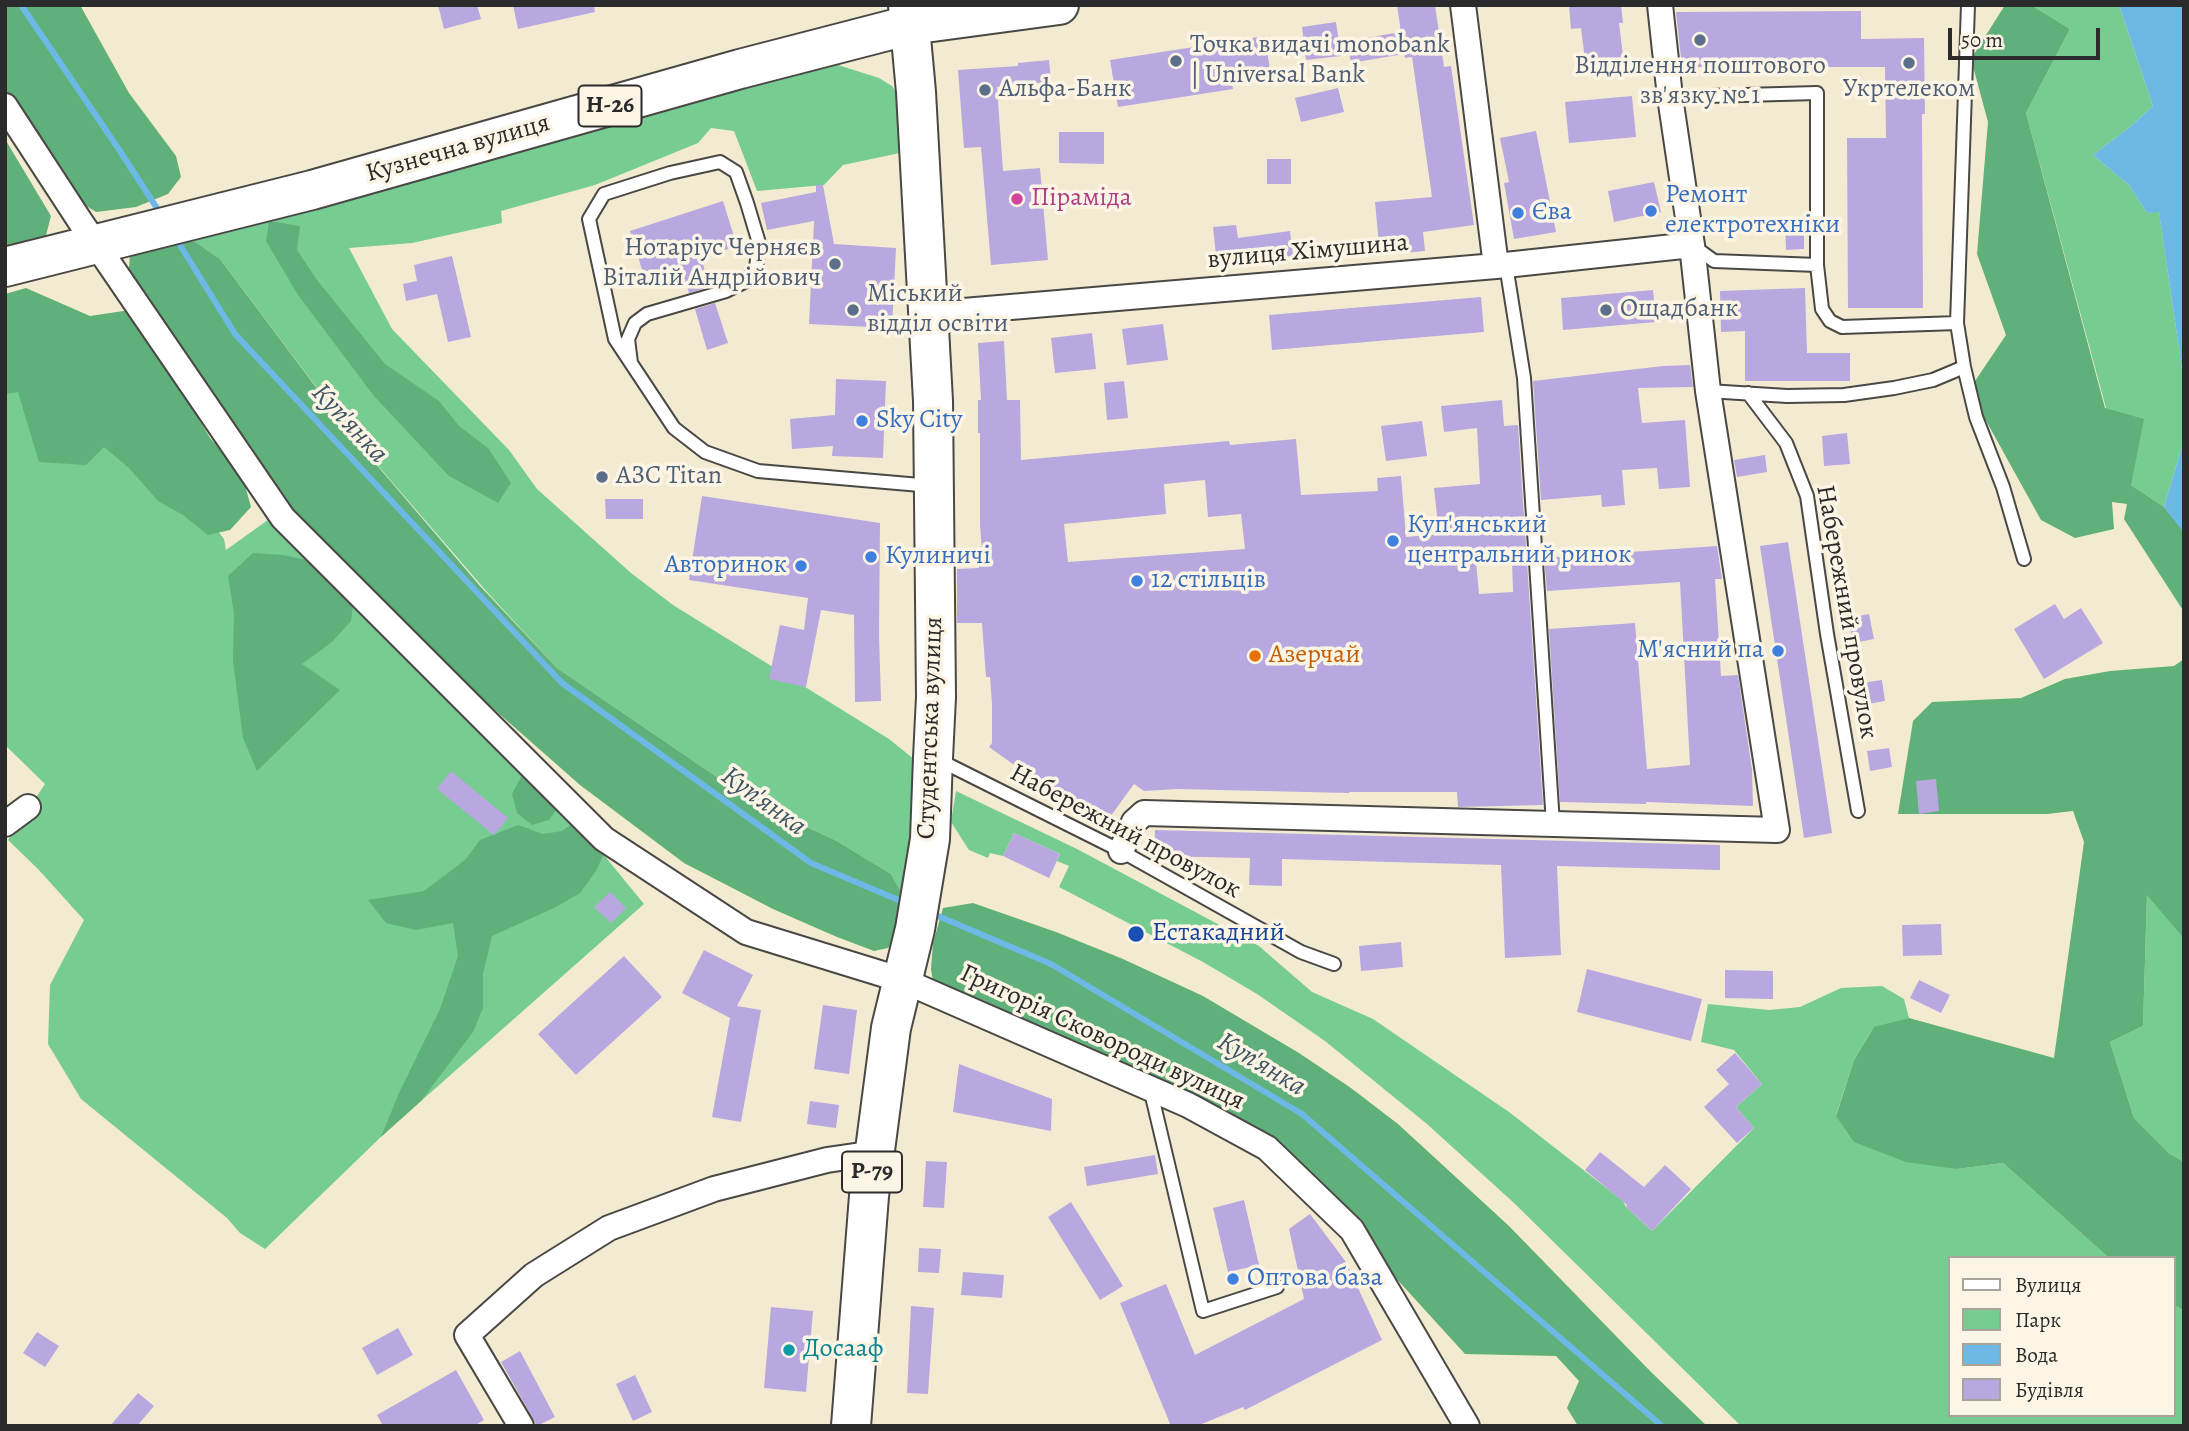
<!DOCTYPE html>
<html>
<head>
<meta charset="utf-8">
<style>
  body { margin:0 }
  #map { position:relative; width:2189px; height:1431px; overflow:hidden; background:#f3ebd1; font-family:Alegreya,serif }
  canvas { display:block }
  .frame { position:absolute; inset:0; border:7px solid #2b2b2b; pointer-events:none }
  .legend { position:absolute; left:1948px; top:1256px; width:228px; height:161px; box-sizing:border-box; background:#fcf5e5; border:2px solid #a8a49b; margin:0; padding:9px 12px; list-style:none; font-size:21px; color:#2b2b2b }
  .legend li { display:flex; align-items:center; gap:14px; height:35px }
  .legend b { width:35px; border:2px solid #a8a49b }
  .scale { position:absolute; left:1948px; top:28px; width:152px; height:32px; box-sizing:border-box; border:4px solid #2b2b2b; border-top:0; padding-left:9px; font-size:21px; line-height:24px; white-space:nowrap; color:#2b2b2b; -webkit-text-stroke:5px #fcf5e5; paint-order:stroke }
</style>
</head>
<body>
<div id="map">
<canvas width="2189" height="1431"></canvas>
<div class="frame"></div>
<ul class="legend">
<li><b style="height:9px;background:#fff"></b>Вулиця</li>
<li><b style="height:19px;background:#76cc91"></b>Парк</li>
<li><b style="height:19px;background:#6eb8e6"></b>Вода</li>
<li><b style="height:19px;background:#b9a8df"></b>Будівля</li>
</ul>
<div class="scale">50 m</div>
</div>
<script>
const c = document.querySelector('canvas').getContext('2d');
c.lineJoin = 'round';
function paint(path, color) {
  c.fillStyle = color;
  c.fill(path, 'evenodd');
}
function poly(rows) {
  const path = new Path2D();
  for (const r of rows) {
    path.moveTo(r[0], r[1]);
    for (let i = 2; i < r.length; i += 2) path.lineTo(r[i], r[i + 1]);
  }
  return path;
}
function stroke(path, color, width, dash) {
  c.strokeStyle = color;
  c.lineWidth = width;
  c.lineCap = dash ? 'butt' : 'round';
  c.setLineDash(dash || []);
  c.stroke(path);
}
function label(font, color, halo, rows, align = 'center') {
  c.font = font + ' Alegreya,serif';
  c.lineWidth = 7;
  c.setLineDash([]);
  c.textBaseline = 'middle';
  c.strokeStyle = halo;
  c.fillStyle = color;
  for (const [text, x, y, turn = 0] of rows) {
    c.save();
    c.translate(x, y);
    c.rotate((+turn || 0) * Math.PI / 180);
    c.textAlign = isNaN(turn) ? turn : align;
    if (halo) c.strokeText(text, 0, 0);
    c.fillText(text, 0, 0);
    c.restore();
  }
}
paint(poly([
  [2031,5,2116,5,2120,8,2153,106,2130,127,2093,155,2129,185,2147,213,2159,211,2184,383,2184,440,2164,507,2131,485,2106,408,2026,113,2070,29],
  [828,64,838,65,879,78,892,86,899,97,900,153,843,165,824,185,757,191,734,131,711,128,698,143,595,185,501,211,502,223,412,243,349,248,392,329,509,450,537,489,631,573,673,605,889,739,920,764,902,894,891,874,837,841,755,803,557,668,487,592,360,445,220,259,194,241,249,223],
  [5,368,185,489,224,539,226,550,279,512,576,821,644,904,386,1132,265,1249,240,1233,227,1218,81,1099,48,1044,50,985,84,920,38,869,8,840,45,784,5,745],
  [956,791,1077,849,1259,946,1312,992,1373,1019,1509,1112,1623,1201,1626,1207,1652,1231,1754,1128,1736,1107,1762,1084,1734,1050,1701,1042,1708,1004,1769,1010,1800,1007,1841,988,1882,986,1904,999,1909,1018,1872,1030,1854,1060,1836,1115,1891,1156,1957,1169,2003,1163,2109,1258,1949,1258,1949,1415,2173,1415,2173,1304,2184,1311,2184,1426,1741,1426,1514,1203,1427,1124,1325,1041,1257,994,1203,962,1059,887,1069,866,1057,861,1060,854,1014,833,1003,856,990,853,988,858,969,850,951,822],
  [2147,894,2184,939,2184,1162,2170,1154,2134,1118,2110,1042,2143,1026]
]), '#76cc91');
paint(poly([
  [5,5,80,5,129,93,176,156,181,177,168,194,136,207,96,212,69,195,5,98],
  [2005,5,2031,5,2070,29,2026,113,2105,408,2144,419,2131,485,2164,507,2184,531,2184,612,2124,519,2127,504,2112,502,2114,529,2075,538,2041,520,1969,390,2006,335,1977,254,1988,122,1971,59],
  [5,139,51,216,44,243,5,253],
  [269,221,300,226,297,250,317,280,385,364,439,401,459,426,488,448,511,483,498,503,449,476,374,396,298,295,266,241],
  [194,241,220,259,357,442,480,586,557,668,755,803,837,841,891,874,902,894,898,934,888,948,874,951,837,937,773,909,684,863,580,785,488,704,284,510,137,291,129,268,130,253,159,245],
  [26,288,90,316,130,310,171,372,210,438,241,471,251,507,230,530,208,535,183,515,158,501,129,468,104,447,86,465,39,462,18,392,5,394,5,294],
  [253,553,283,555,316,562,353,605,351,621,332,642,302,664,340,690,257,771,243,738,233,661,234,614,228,576],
  [2184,659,2184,939,2147,895,2143,1026,2110,1042,2134,1118,2170,1154,2184,1162,2184,1311,2173,1304,2173,1258,2109,1258,2003,1163,1957,1169,1906,1162,1854,1142,1836,1116,1854,1060,1874,1027,1909,1018,2054,1058,2084,842,2073,811,2047,814,1898,814,1913,721,1932,702,2021,698,2065,679,2110,671,2174,666],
  [523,773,559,806,549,820,532,825,517,813,512,794],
  [576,821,605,851,596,871,580,893,556,907,492,936,483,974,483,1008,473,1032,421,1101,381,1137,399,1093,440,1009,458,956,453,923,416,930,386,923,368,900,424,891,465,860,480,840,518,825,543,834,562,831],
  [973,903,1056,932,1123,959,1203,996,1299,1053,1351,1088,1398,1124,1509,1226,1651,1372,1707,1426,1578,1426,1567,1408,1579,1381,1556,1356,1465,1354,1352,1230,1267,1148,935,994,931,969,933,943,943,908]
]), '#60b07b');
paint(poly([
  [2116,5,2184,5,2184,383,2159,212,2147,213,2129,185,2093,155,2130,127,2153,106,2120,8],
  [2184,440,2184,533,2164,507]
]), '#6eb8e6');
stroke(poly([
  [21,5,120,151,162,216],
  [175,237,235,334,562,683,811,863,908,904],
  [931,913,1051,964,1302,1114,1662,1426]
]), '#6eb8e6', 6);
paint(poly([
  [438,5,477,5,481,19,444,29],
  [513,5,594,5,595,12,518,29],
  [1397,5,1435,5,1444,67,1451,66,1474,225,1423,232,1425,251,1380,255,1375,202,1432,197,1412,57,1405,58,1404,54,1351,63,1347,41,1401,32],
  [1569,5,1621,5,1623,23,1619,23,1624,64,1586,68,1581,28,1571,29],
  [1861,11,1861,39,1924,38,1925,114,1922,114,1923,308,1848,308,1847,138,1886,138,1885,67,1682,67,1676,12],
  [1336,22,1341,56,1306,60,1302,27],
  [1265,36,1271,77,1232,83,1233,89,1118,107,1110,60],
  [1049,60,1051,82,997,87,1003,171,1040,168,1048,260,991,265,981,147,964,148,958,70,1018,66,1018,63],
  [1338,88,1344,112,1301,122,1295,98],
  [1632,96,1636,137,1569,143,1565,102],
  [1536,131,1556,232,1514,239,1504,183,1509,182,1500,138],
  [1059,132,1104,132,1104,164,1059,163],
  [1267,159,1291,159,1291,184,1267,184],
  [1654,182,1661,212,1614,222,1608,191],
  [816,185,823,185,834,244,896,248,892,328,809,324,814,221,767,230,761,203,816,192],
  [723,201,737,246,701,258,710,287,689,293,680,264,644,276,630,231],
  [1785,220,1804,220,1804,249,1786,250],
  [1236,225,1238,238,1290,231,1293,256,1217,265,1213,227],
  [452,256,471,337,448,342,437,294,406,301,403,284,417,281,414,265],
  [1805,288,1807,353,1850,353,1850,381,1745,381,1745,331,1721,332,1720,291],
  [1653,290,1656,322,1563,330,1561,298],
  [1481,297,1484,332,1272,350,1269,315],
  [715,303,728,343,707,350,695,309],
  [1163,324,1168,360,1127,365,1122,329],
  [1092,333,1096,369,1055,373,1051,338],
  [1004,341,1007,400,1020,400,1021,460,1229,441,1230,445,1296,439,1301,495,1378,491,1377,478,1401,476,1406,537,1439,534,1434,488,1480,484,1477,428,1444,432,1441,406,1502,400,1504,426,1518,425,1543,805,1458,807,1457,792,1349,792,1349,793,1177,789,1144,791,1134,784,1102,828,989,747,992,743,992,704,990,677,986,677,982,623,957,623,957,569,979,568,979,564,983,563,980,525,980,433,978,433,978,400,981,400,978,343],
  [1205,480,1208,517,1241,514,1245,549,1068,562,1064,524,1166,514,1164,484],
  [1512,559,1513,592,1479,594,1476,562],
  [1690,365,1693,387,1638,388,1642,423,1685,420,1690,487,1659,489,1657,468,1622,470,1625,505,1602,507,1601,495,1541,500,1533,381,1663,366],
  [836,379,886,381,883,458,832,456,833,446,792,449,790,419,835,415],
  [1124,381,1128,418,1107,420,1104,383],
  [1422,421,1427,456,1386,461,1381,426],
  [1847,433,1850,464,1824,466,1822,436],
  [1765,455,1767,472,1737,477,1734,460],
  [702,496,880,523,879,635,881,701,855,702,854,615,821,610,806,687,769,679,780,625,804,630,808,598,689,580],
  [605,499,643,499,643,519,606,519],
  [1788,542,1832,833,1804,838,1760,546],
  [1717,546,1722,579,1715,579,1721,676,1738,675,1752,770,1753,806,1646,802,1646,804,1560,802,1549,629,1635,623,1647,769,1690,765,1680,582,1547,591,1544,558],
  [2055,604,2064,619,2081,608,2103,643,2044,679,2014,629],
  [1869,614,1874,639,1853,643,1848,618],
  [1882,680,1885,701,1857,706,1854,684],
  [1889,748,1892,767,1870,771,1867,751],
  [451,771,508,818,494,835,437,789],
  [1936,779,1939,811,1919,814,1916,781],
  [1155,830,1720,845,1720,870,1557,866,1561,955,1505,958,1501,865,1282,859,1282,886,1249,885,1250,858,1154,856],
  [1014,833,1060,854,1049,878,1003,856],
  [610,892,626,908,611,923,594,907],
  [1941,924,1942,955,1903,956,1902,925],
  [1401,942,1403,967,1361,971,1359,946],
  [704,950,753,975,737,1006,761,1010,741,1122,712,1117,730,1018,682,993],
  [624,956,662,997,576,1075,538,1034],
  [1587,969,1702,999,1691,1041,1577,1012],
  [1725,970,1773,971,1773,999,1725,998],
  [1919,980,1950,995,1941,1013,1910,998],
  [823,1005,857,1010,849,1074,814,1069],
  [1735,1053,1762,1084,1736,1107,1754,1128,1737,1143,1704,1107,1729,1084,1716,1070],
  [959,1064,1052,1099,1051,1131,953,1112],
  [810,1101,839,1105,836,1128,807,1124],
  [1600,1152,1644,1187,1665,1165,1691,1189,1652,1231,1626,1207,1627,1205,1585,1170],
  [1155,1155,1158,1174,1087,1186,1084,1167],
  [926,1161,947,1162,944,1208,923,1207],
  [1244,1200,1259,1265,1228,1272,1213,1208],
  [1071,1202,1123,1286,1100,1300,1048,1217],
  [1310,1214,1346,1262,1382,1340,1245,1410,1243,1407,1197,1426,1171,1426,1120,1303,1166,1284,1195,1355,1304,1299,1289,1229],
  [919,1248,941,1249,939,1273,918,1272],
  [963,1272,1004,1275,1002,1298,961,1295],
  [911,1306,934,1308,928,1394,907,1393],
  [771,1307,813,1311,806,1392,764,1388],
  [398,1328,413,1355,377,1375,362,1348],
  [37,1332,59,1346,45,1367,23,1353],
  [520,1351,555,1417,537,1426,501,1362],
  [456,1370,484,1420,474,1426,383,1426,377,1415],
  [635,1375,652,1412,633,1421,616,1384],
  [138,1393,154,1406,137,1426,110,1426]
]), '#b9a8df');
const service = poly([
  [1670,97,1817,93,1817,265,1822,309,1830,321,1842,327,1957,323,1968,5],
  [1692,245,1714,261,1817,265],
  [1506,265,1524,378,1553,824],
  [1957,323,1964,367,1976,417,2003,487,2024,559],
  [631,363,628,339,635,323,647,314,726,291,746,281,756,268,759,243,747,203,736,172,720,162,670,173,604,194,589,219,615,339,674,428,705,452,758,471,932,486],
  [1708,391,1787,396,1844,395,1894,388,1933,380,1964,367],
  [1748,393,1786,443,1807,496,1827,634,1858,811],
  [937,759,1121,851,1301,952,1334,964],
  [1150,1088,1203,1311,1277,1287]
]);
const minor = poly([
  [1463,5,1496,266],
  [5,106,80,221,283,518,604,839,746,932,902,980,1188,1105,1267,1148,1352,1230,1467,1426],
  [928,314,1496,266,1692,245],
  [5,824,28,807],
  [1121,851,1134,822,1144,813,1777,830,1708,391,1692,245,1670,97,1660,5],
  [521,1426,467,1335,534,1275,609,1228,714,1189,827,1160,875,1153]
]);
const primary = poly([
  [5,267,312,190,740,69,910,25,1059,5],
  [851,1426,869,1196,891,1028,915,929,930,839,933,758,936,697,933,401,916,92,908,5]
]);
stroke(service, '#494844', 16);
stroke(minor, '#494844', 28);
stroke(primary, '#494844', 42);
stroke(service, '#fff', 12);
stroke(minor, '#fff', 24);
stroke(primary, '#fff', 38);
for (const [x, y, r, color] of [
  [1700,40,7,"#5c6f8a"],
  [1176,61,7,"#5c6f8a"],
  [1909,63,7,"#5c6f8a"],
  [985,90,7,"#5c6f8a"],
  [1017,199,7,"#d1479c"],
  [1651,211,7,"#3f7fe0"],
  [1518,213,7,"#3f7fe0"],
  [835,264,7,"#5c6f8a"],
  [853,310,7,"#5c6f8a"],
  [1606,310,7,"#5c6f8a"],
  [862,421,7,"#3f7fe0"],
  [602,477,7,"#5c6f8a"],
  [1393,541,7,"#3f7fe0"],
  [871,557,7,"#3f7fe0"],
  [801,566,7,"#3f7fe0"],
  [1137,581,7,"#3f7fe0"],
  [1778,651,7,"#3f7fe0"],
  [1255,656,7,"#e8710a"],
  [1136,934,9,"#1a4fb4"],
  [1233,1279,7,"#3f7fe0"],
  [789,1350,7,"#0f9aa8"]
]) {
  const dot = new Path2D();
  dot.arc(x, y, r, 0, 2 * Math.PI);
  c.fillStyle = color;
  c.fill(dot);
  stroke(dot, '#fcf5e5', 2.5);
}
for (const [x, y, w] of [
  [610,106,63],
  [872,1172,60]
]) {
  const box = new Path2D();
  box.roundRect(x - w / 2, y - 20.5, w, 41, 5);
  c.fillStyle = '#fcf5e5';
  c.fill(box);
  stroke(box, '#2b2b2b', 2);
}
label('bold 24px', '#2b2b2b', null, [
  ["Н-26",610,106],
  ["Р-79",872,1172]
]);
label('26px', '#4e5e75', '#fcf5e5', [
  ["Точка видачі monobank",1190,46],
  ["| Universal Bank",1190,76],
  ["Відділення поштового",1700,67,"center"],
  ["зв'язку № 1",1700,97,"center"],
  ["Альфа-Банк",999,90],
  ["Укртелеком",1909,90,"center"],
  ["Нотаріус Черняєв",821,249,"right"],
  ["Віталій Андрійович",821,279,"right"],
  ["Міський",867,295],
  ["відділ освіти",867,325],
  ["Ощадбанк",1620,310],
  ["АЗС Titan",616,477]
], 'left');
label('26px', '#2b2b2b', '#fcf5e5', [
  ["Кузнечна вулиця",458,149,-16],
  ["вулиця Хімушина",1308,252,-5],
  ["Набережний провулок",1846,612,80],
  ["Студентська вулиця",931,728,-88],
  ["Набережний провулок",1125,832,28],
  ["Григорія Сковороди вулиця",1102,1038,25]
]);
label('26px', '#366cbe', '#fcf5e5', [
  ["Ремонт",1665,196],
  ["електротехніки",1665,226],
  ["Єва",1532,213],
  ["Sky City",876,421],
  ["Куп'янський",1407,526],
  ["центральний ринок",1407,556],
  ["Кулиничі",885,557],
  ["Авторинок",787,566,"right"],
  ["12 стільців",1151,581],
  ["М'ясний па",1764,651,"right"],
  ["Оптова база",1247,1279]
], 'left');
label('26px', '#b23c85', '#fcf5e5', [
  ["Піраміда",1031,199]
], 'left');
label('26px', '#c56008', '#fcf5e5', [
  ["Азерчай",1269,656]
], 'left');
label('26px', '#164399', '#fcf5e5', [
  ["Естакадний",1152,934]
], 'left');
label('26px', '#0d838f', '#fcf5e5', [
  ["Досааф",803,1350]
], 'left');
label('italic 28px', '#3f5563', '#fcf5e5', [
  ["Куп'янка",349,424,47],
  ["Куп'янка",763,802,36],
  ["Куп'янка",1261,1065,31]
]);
</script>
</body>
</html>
